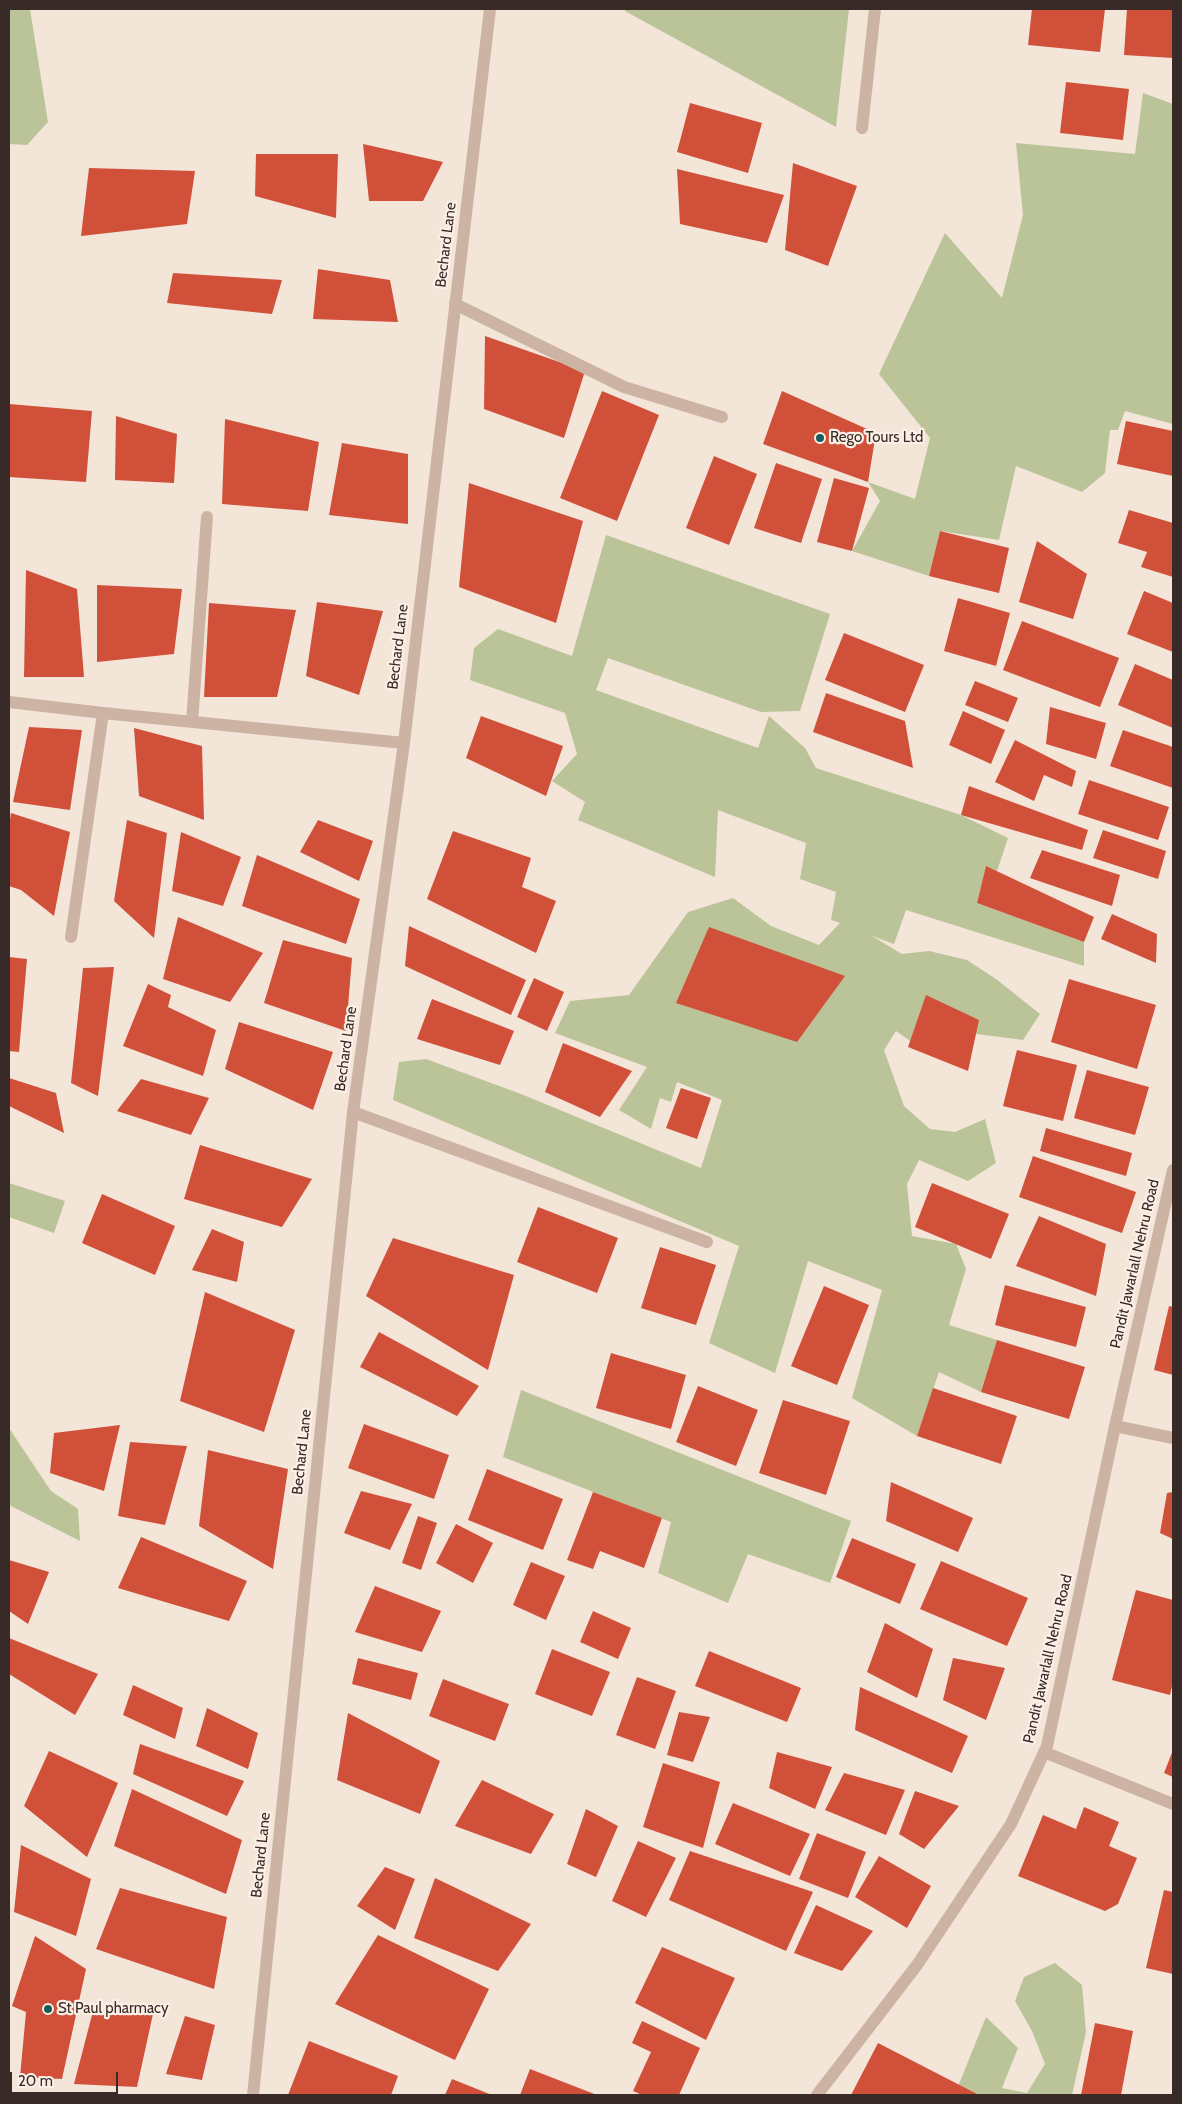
<!DOCTYPE html>
<html>
<head>
<meta charset="utf-8">
<style>
  body { margin:0 }
  #map { position:relative; width:1182px; height:2104px; overflow:hidden; background:#f4e5d9; font-family:Cabin,sans-serif }
  canvas { display:block }
  .frame { position:absolute; inset:0; border:10px solid #382a26; pointer-events:none }
  .scale { position:absolute; left:10px; top:2072px; width:108px; height:22px; box-sizing:border-box; border:2px solid #382a26; border-top:0; padding-left:6px; font-size:15px; line-height:18px; white-space:nowrap; color:#382a26; -webkit-text-stroke:4px #fbefe6; paint-order:stroke }
</style>
</head>
<body>
<div id="map">
<canvas width="1182" height="2104"></canvas>
<div class="frame"></div>
<div class="scale">20 m</div>
</div>
<script>
const c = document.querySelector('canvas').getContext('2d');
c.lineJoin = 'round';
function paint(path, color) {
  c.fillStyle = color;
  c.fill(path, 'evenodd');
}
function poly(rows) {
  const path = new Path2D();
  for (const r of rows) {
    path.moveTo(r[0], r[1]);
    for (let i = 2; i < r.length; i += 2) path.lineTo(r[i], r[i + 1]);
  }
  return path;
}
function stroke(path, color, width, dash) {
  c.strokeStyle = color;
  c.lineWidth = width;
  c.lineCap = dash ? 'butt' : 'round';
  c.setLineDash(dash || []);
  c.stroke(path);
}
function label(font, color, halo, rows, align = 'center') {
  c.font = font + ' Cabin,sans-serif';
  c.lineWidth = 4.5;
  c.setLineDash([]);
  c.textBaseline = 'middle';
  c.strokeStyle = halo;
  c.fillStyle = color;
  for (const [text, x, y, turn = 0] of rows) {
    c.save();
    c.translate(x, y);
    c.rotate((+turn || 0) * Math.PI / 180);
    c.textAlign = isNaN(turn) ? turn : align;
    if (halo) c.strokeText(text, 0, 0);
    c.fillText(text, 0, 0);
    c.restore();
  }
}
paint(poly([
  [9,9,30,9,48,122,27,145,9,144],
  [626,9,849,9,836,127,625,11],
  [1143,93,1173,104,1173,424,1125,411,1118,430,1110,430,1105,473,1082,492,1016,466,999,540,940,531,929,576,852,551,880,501,868,482,915,499,930,438,879,374,945,233,1002,298,1023,215,1016,143,1135,154],
  [606,535,830,614,800,711,761,712,608,658,596,690,758,748,769,716,805,748,816,768,961,815,1008,838,997,871,986,867,977,903,1084,942,1084,966,906,910,894,944,872,936,902,954,929,951,967,960,996,979,1040,1014,1023,1040,977,1034,959,1028,933,1057,896,1031,884,1050,904,1106,930,1129,955,1132,985,1119,996,1163,968,1181,919,1160,907,1184,912,1236,956,1244,966,1269,949,1325,997,1340,981,1392,939,1372,917,1436,852,1398,882,1290,808,1261,775,1373,709,1343,739,1246,393,1100,399,1062,426,1059,521,1094,701,1168,722,1100,677,1082,671,1102,660,1098,651,1129,619,1110,647,1067,555,1033,570,1001,629,995,688,912,733,898,771,926,819,945,840,923,831,920,836,892,800,879,806,843,718,810,715,877,578,820,585,802,552,781,577,754,565,713,470,680,474,648,498,629,572,656],
  [9,1183,65,1201,54,1233,9,1217],
  [521,1390,851,1521,830,1583,748,1554,728,1603,658,1573,671,1522,503,1457],
  [9,1428,51,1491,78,1509,80,1541,9,1505],
  [1055,1963,1082,1985,1086,2032,1072,2095,955,2094,986,2017,1018,2048,1002,2088,1027,2093,1045,2064,1032,2031,1015,2001,1024,1977]
]), '#bac498');
paint(poly([
  [1032,9,1105,9,1100,52,1028,45],
  [1127,9,1173,9,1173,58,1124,55],
  [1066,82,1129,89,1123,140,1060,133],
  [690,103,762,123,748,173,677,152],
  [363,144,443,162,423,201,369,201],
  [256,154,338,154,336,218,255,196],
  [793,163,857,186,828,266,785,250],
  [89,168,195,171,187,224,81,236],
  [677,169,784,195,767,243,680,224],
  [318,269,390,280,398,322,313,319],
  [173,273,282,280,272,314,167,303],
  [485,336,585,371,564,438,484,409],
  [602,391,659,415,617,521,560,498],
  [782,391,876,433,868,482,763,444],
  [9,404,92,411,86,482,9,477],
  [116,416,177,434,174,483,115,480],
  [225,419,319,442,308,511,222,504],
  [1126,421,1173,431,1173,476,1117,464],
  [342,443,408,454,408,524,329,515],
  [714,456,757,474,729,545,686,528],
  [776,463,822,479,801,543,754,528],
  [834,478,869,488,852,551,817,542],
  [469,483,583,521,556,623,459,587],
  [1129,510,1173,523,1173,577,1141,567,1147,552,1118,543],
  [940,531,1009,548,999,593,929,576],
  [1037,541,1087,574,1073,619,1019,602],
  [26,570,77,589,84,677,24,677],
  [97,585,182,589,174,654,97,662],
  [1144,591,1173,603,1173,652,1127,634],
  [958,598,1010,613,996,666,944,651],
  [317,602,383,611,359,695,306,676],
  [209,603,296,610,277,697,204,697],
  [1022,621,1119,658,1100,707,1003,670],
  [844,633,924,665,905,712,825,680],
  [1135,664,1173,680,1173,728,1118,705],
  [975,681,1018,698,1008,722,965,705],
  [826,693,905,721,913,768,813,732],
  [1050,707,1106,723,1096,759,1046,744],
  [963,711,1005,730,991,764,949,745],
  [481,716,563,746,546,796,466,758],
  [29,727,82,730,70,810,13,802],
  [134,728,202,746,204,820,139,796],
  [1123,730,1173,747,1173,788,1110,766],
  [1015,740,1076,771,1072,787,1044,775,1034,801,995,782],
  [1089,780,1169,807,1158,840,1078,814],
  [969,786,1088,830,1082,850,961,815],
  [11,813,70,832,54,916,21,890,9,886,9,827],
  [127,820,167,833,154,938,114,901],
  [318,820,373,841,359,881,300,852],
  [1103,830,1166,851,1158,879,1093,858],
  [453,831,531,858,522,887,556,901,536,953,427,899],
  [181,832,241,857,223,906,172,891],
  [1042,850,1120,875,1112,906,1030,878],
  [257,855,360,899,346,944,242,906],
  [986,866,1094,917,1084,942,977,903],
  [1112,914,1157,934,1156,963,1101,939],
  [178,917,263,953,230,1002,163,979],
  [409,926,526,980,511,1015,405,966],
  [709,927,845,976,797,1042,676,1003],
  [283,940,352,958,346,1031,264,1003],
  [9,957,27,959,19,1052,9,1051],
  [114,967,98,1096,71,1083,83,968],
  [534,978,564,992,547,1031,517,1017],
  [1069,979,1156,1005,1137,1069,1051,1042],
  [148,984,171,995,168,1007,216,1030,203,1076,123,1046],
  [926,995,979,1020,968,1071,908,1047],
  [432,999,514,1031,500,1065,417,1039],
  [239,1022,333,1052,313,1110,225,1069],
  [563,1043,632,1071,600,1117,545,1092],
  [1017,1050,1077,1065,1063,1121,1003,1106],
  [1087,1070,1149,1087,1135,1135,1074,1118],
  [9,1078,56,1093,64,1133,9,1106],
  [141,1079,209,1098,191,1135,117,1111],
  [681,1088,711,1098,697,1139,666,1128],
  [1046,1128,1132,1153,1126,1176,1040,1151],
  [200,1145,312,1179,282,1227,184,1199],
  [1033,1156,1136,1192,1122,1233,1019,1197],
  [932,1183,1009,1214,991,1259,915,1227],
  [102,1194,175,1226,155,1275,82,1243],
  [538,1207,618,1238,597,1293,517,1262],
  [1039,1216,1106,1244,1096,1296,1016,1266],
  [212,1229,244,1242,237,1282,192,1270],
  [393,1238,514,1275,488,1370,366,1296],
  [660,1247,716,1265,696,1325,641,1308],
  [1005,1285,1086,1307,1076,1347,995,1325],
  [824,1286,869,1305,837,1385,791,1366],
  [205,1292,295,1330,264,1432,180,1401],
  [1169,1306,1173,1307,1173,1375,1154,1370],
  [379,1332,479,1386,457,1416,360,1367],
  [997,1340,1085,1367,1069,1419,981,1392],
  [611,1353,686,1375,671,1429,596,1408],
  [698,1386,758,1410,736,1466,676,1442],
  [933,1388,1017,1416,1001,1464,917,1436],
  [783,1400,850,1421,826,1495,759,1473],
  [364,1424,449,1455,434,1499,348,1468],
  [120,1425,104,1491,50,1473,54,1433],
  [130,1442,187,1446,165,1525,118,1516],
  [208,1450,288,1469,273,1569,199,1526],
  [487,1469,563,1499,543,1550,468,1520],
  [891,1482,973,1518,958,1552,886,1521],
  [361,1491,412,1504,390,1550,344,1533],
  [593,1492,662,1518,644,1568,600,1551,593,1569,567,1560],
  [1173,1492,1173,1539,1160,1533,1167,1493],
  [418,1516,437,1523,421,1570,402,1563],
  [456,1524,493,1543,473,1583,436,1563],
  [141,1537,247,1581,229,1621,118,1588],
  [852,1538,916,1564,900,1604,836,1577],
  [9,1560,49,1572,28,1624,9,1611],
  [941,1561,1028,1598,1007,1646,920,1609],
  [531,1562,565,1576,546,1620,513,1605],
  [375,1586,441,1611,422,1652,355,1632],
  [1136,1590,1173,1600,1173,1682,1170,1695,1112,1680],
  [593,1611,631,1628,618,1659,580,1642],
  [885,1623,933,1649,917,1698,867,1672],
  [9,1638,98,1674,75,1715,9,1674],
  [552,1649,610,1672,592,1716,535,1694],
  [709,1651,801,1688,787,1722,695,1686],
  [358,1658,418,1673,411,1700,352,1684],
  [953,1658,1005,1668,986,1720,943,1700],
  [637,1677,676,1691,655,1749,616,1735],
  [443,1679,509,1704,495,1741,429,1716],
  [133,1685,183,1708,175,1739,123,1715],
  [860,1687,968,1736,952,1773,855,1730],
  [207,1708,258,1733,248,1769,196,1746],
  [679,1712,710,1717,693,1762,667,1755],
  [348,1713,440,1761,420,1814,337,1780],
  [140,1744,244,1781,227,1816,133,1774],
  [1173,1750,1173,1777,1164,1773],
  [49,1751,118,1783,87,1857,24,1806],
  [777,1752,832,1767,815,1809,769,1788],
  [663,1763,720,1782,703,1848,643,1827],
  [844,1773,905,1790,886,1835,825,1810],
  [482,1780,554,1814,531,1854,455,1826],
  [132,1789,242,1840,226,1894,114,1846],
  [915,1791,959,1806,924,1849,899,1834],
  [733,1803,810,1834,790,1876,715,1844],
  [1084,1807,1119,1822,1109,1846,1137,1858,1118,1904,1105,1911,1018,1876,1043,1815,1076,1829],
  [586,1809,618,1826,596,1877,567,1864],
  [817,1833,866,1852,848,1898,799,1879],
  [638,1841,676,1858,646,1917,612,1901],
  [21,1845,91,1879,76,1936,14,1912],
  [690,1851,813,1892,786,1951,669,1900],
  [879,1856,931,1886,907,1928,855,1897],
  [385,1867,415,1879,395,1930,357,1906],
  [435,1878,531,1924,498,1971,414,1938],
  [120,1888,227,1917,214,1989,96,1949],
  [1164,1890,1173,1892,1173,1974,1146,1968],
  [816,1905,873,1931,842,1971,794,1953],
  [378,1935,489,1989,455,2060,335,2004],
  [35,1936,86,1969,62,2079,20,2077,26,2012,12,2006],
  [662,1947,735,1978,706,2040,635,2003],
  [153,2014,137,2087,74,2084,92,2015],
  [185,2016,215,2025,202,2080,166,2074],
  [642,2021,700,2048,679,2095,642,2095,633,2091,651,2052,632,2043],
  [1095,2023,1133,2031,1121,2095,1081,2095],
  [309,2041,398,2076,391,2095,288,2095],
  [878,2043,979,2095,851,2095],
  [530,2069,597,2095,520,2095],
  [452,2079,492,2095,445,2095]
]), '#d1503a');
stroke(poly([
  [455,304,624,387,722,417]
]), '#cdb3a4', 12);
stroke(poly([
  [862,128,875,9],
  [9,702,103,713,404,743],
  [192,722,207,517],
  [71,937,103,713],
  [353,1112,707,1242],
  [1115,1426,1173,1438],
  [1044,1752,1173,1804],
  [253,2095,353,1112,404,743,490,9],
  [817,2095,917,1965,1011,1824,1047,1746,1115,1426,1173,1170]
]), '#cdb3a4', 12);
for (const [x, y, r, color] of [
  [820,438,5,"#185d5b"],
  [48,2009,5,"#185d5b"]
]) {
  const dot = new Path2D();
  dot.arc(x, y, r, 0, 2 * Math.PI);
  c.fillStyle = color;
  c.fill(dot);
  stroke(dot, '#fbefe6', 2);
}
label('15px', '#382a26', '#fbefe6', [
  ["Bechard Lane",446,245,-83],
  ["Bechard Lane",398,647,-83],
  ["Bechard Lane",346,1049,-82],
  ["Pandit Jawarlall Nehru Road",1135,1264,-77],
  ["Bechard Lane",302,1452,-84],
  ["Pandit Jawarlall Nehru Road",1048,1659,-77],
  ["Bechard Lane",261,1855,-84]
]);
label('15px', '#382a26', '#fbefe6', [
  ["Rego Tours Ltd",830,438],
  ["St Paul pharmacy",58,2009]
], 'left');
</script>
</body>
</html>
